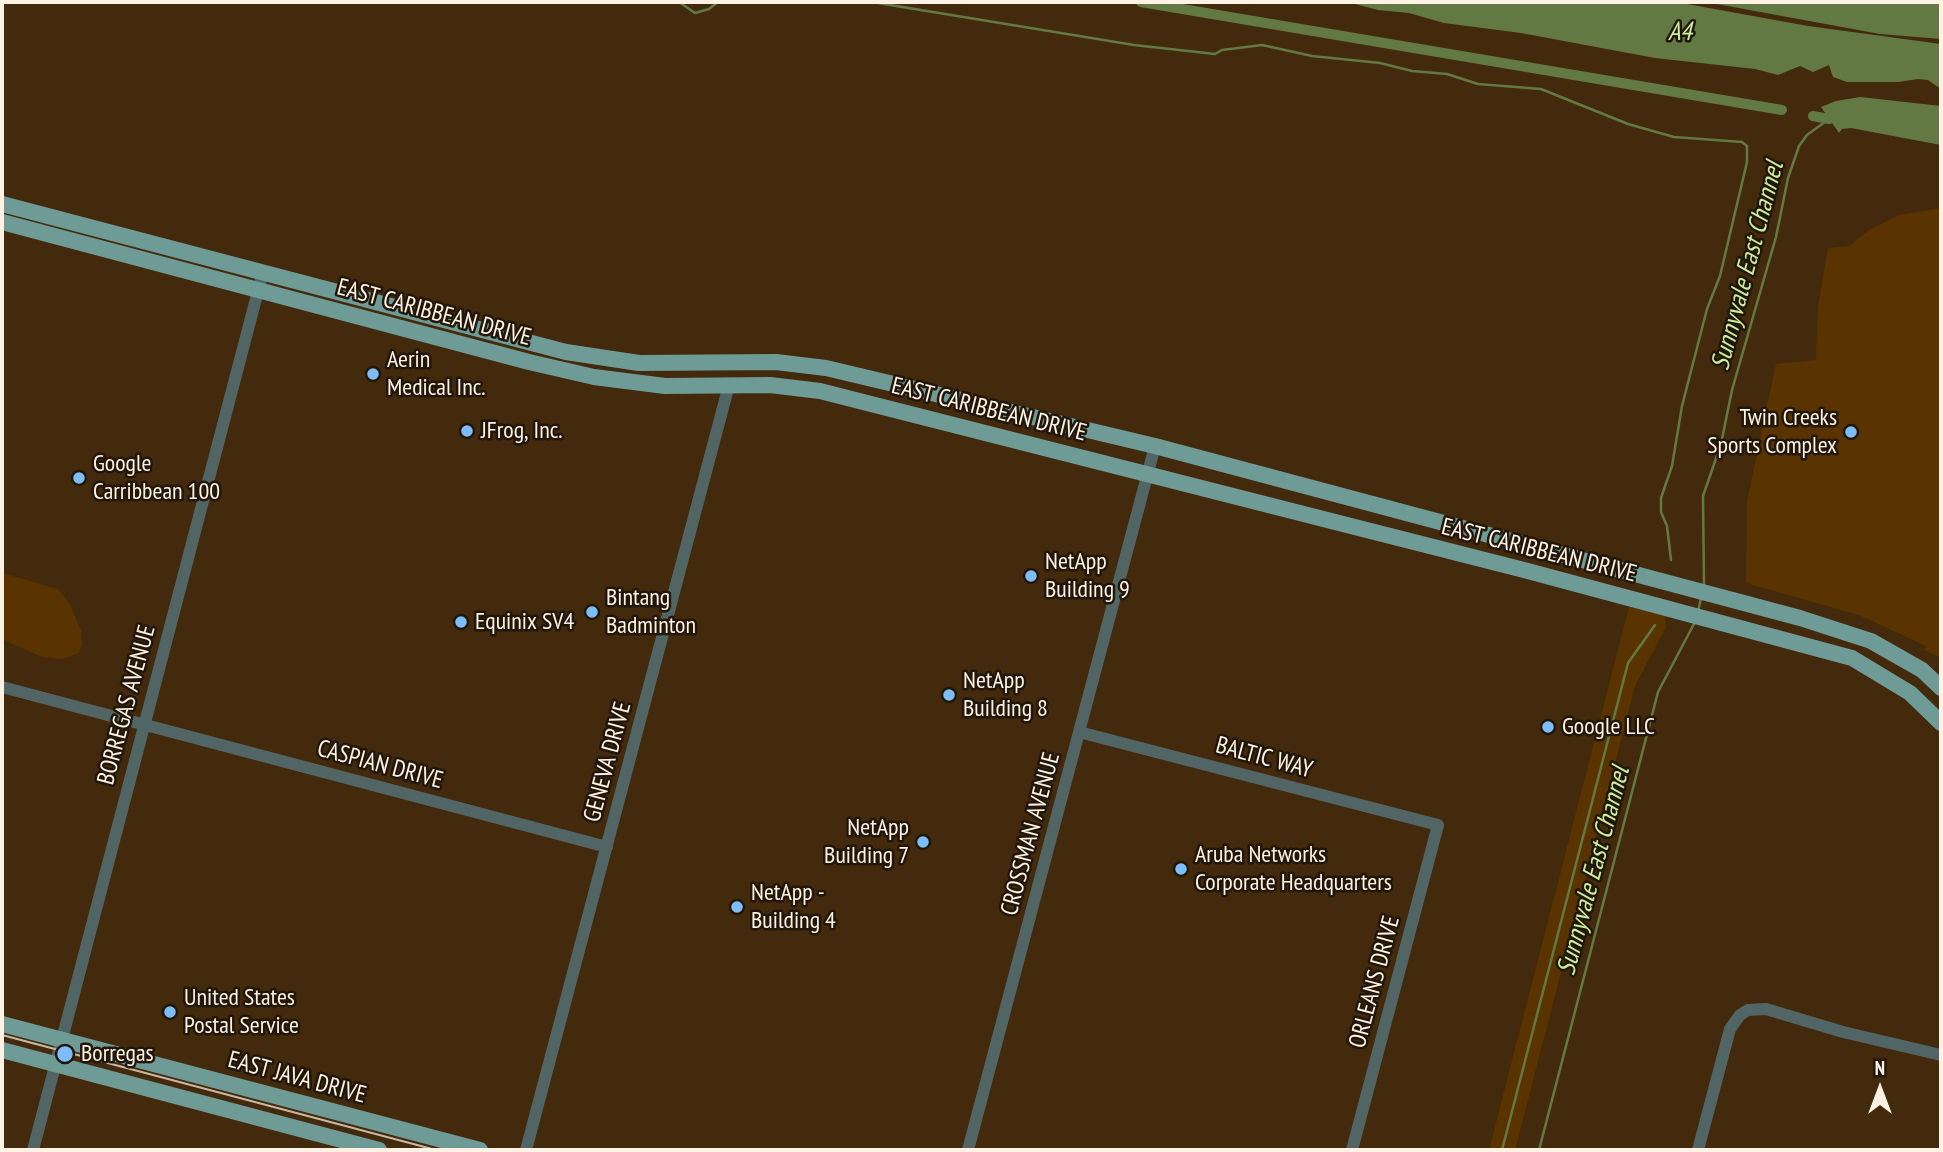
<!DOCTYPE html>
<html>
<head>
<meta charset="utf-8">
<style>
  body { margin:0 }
  #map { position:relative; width:1943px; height:1152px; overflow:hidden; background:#432a0c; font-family:"PT Sans Narrow",sans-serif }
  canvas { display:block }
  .frame { position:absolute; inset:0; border:4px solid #fff1e4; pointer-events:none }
  .north { position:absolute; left:1845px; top:1054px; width:70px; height:70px; -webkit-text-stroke:5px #21160a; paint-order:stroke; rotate:0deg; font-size:19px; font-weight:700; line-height:28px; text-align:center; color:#fff1e4 }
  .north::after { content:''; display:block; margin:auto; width:24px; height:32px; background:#fff1e4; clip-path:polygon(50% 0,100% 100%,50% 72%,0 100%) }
</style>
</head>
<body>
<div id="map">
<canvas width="1943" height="1152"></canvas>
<div class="frame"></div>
<div class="north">N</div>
</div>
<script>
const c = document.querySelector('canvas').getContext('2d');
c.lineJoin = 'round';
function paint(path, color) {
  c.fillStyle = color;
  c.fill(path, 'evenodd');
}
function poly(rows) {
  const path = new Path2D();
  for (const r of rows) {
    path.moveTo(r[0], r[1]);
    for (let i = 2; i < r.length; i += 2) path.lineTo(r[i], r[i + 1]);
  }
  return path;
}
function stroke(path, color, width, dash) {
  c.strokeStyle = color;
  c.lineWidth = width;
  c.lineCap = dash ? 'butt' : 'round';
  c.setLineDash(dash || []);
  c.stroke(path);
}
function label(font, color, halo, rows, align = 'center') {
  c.font = font + ' "PT Sans Narrow",sans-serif';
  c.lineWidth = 5;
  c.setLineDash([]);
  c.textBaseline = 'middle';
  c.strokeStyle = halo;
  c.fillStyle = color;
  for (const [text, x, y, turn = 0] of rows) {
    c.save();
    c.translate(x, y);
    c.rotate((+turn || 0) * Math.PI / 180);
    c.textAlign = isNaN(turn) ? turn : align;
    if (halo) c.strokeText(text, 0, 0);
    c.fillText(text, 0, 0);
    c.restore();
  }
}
paint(poly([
  [1941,208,1941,658,1924,650,1926,646,1859,615,1746,583,1747,501,1776,364,1816,360,1818,307,1828,248,1850,246,1869,230,1899,215],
  [2,573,58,589,70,604,81,631,82,645,79,653,62,659,42,657,2,639],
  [1629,607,1665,615,1666,627,1635,686,1515,1150,1489,1150]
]), '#5a3400');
paint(poly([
  [1347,2,1687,4,1808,26,1941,44,1941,89,1928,80,1918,79,1898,82,1847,82,1833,77,1829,65,1813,72,1800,66,1778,75,1755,69,1655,58,1521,33,1444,23,1409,13,1378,10],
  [1706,2,1941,2,1941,39,1880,34],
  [1860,97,1941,106,1941,145,1851,128,1842,129,1839,133,1821,107,1836,101]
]), '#637944');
stroke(poly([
  [679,2,695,13,709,9,718,2],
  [872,2,1134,45,1215,54,1222,50,1262,45,1312,56,1380,63,1412,71,1447,74,1478,84,1541,89,1628,124,1674,137,1742,142,1747,146,1747,162,1720,276,1707,309,1682,406,1672,466,1661,498,1661,512,1667,526,1671,560],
  [1704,584,1703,496,1721,444,1732,390,1776,237,1788,178,1799,146,1807,135,1829,119],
  [1698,612,1701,598],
  [1502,1150,1628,663,1655,625],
  [1539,1150,1658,692,1695,622]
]), '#637944', 2.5);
stroke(poly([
  [1141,2,1782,110],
  [1813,116,1829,119]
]), '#637944', 10);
stroke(poly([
  [2,687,607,847],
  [1079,732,1438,825,1352,1150],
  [33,1150,263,272],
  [526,1150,729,385],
  [968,1150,1155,446],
  [1698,1150,1730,1029,1740,1015,1748,1010,1766,1009,1843,1032,1941,1055]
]), '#516664', 12);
stroke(poly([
  [2,204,566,352,639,363,776,362,826,368,1155,446,1800,618,1871,641,1922,670,1941,688],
  [2,222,529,362,594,377,665,386,770,385,820,391,1524,570,1852,658,1910,693,1941,723],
  [2,1024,480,1150],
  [2,1050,379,1150]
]), '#6f9b96', 16);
stroke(poly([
  [2,1035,436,1150]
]), '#c9b7a5', 2);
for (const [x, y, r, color] of [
  [373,374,7,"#7dbef9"],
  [467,431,7,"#7dbef9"],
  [1851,432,7,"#7dbef9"],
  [79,478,7,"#7dbef9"],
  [1031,576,7,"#7dbef9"],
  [592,612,7,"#7dbef9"],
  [461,622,7,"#7dbef9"],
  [949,695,7,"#7dbef9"],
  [1548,727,7,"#7dbef9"],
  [923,842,7,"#7dbef9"],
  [1181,869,7,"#7dbef9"],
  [737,907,7,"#7dbef9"],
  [170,1012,7,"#7dbef9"],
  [65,1054,9,"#7dbef9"]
]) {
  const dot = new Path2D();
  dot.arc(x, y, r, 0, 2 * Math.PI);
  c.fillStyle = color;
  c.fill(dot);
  stroke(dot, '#21160a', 2.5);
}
label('24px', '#fff1e4', '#21160a', [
  ["EAST CARIBBEAN DRIVE",434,313,15],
  ["EAST CARIBBEAN DRIVE",989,410,14],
  ["EAST CARIBBEAN DRIVE",1539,551,14],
  ["BORREGAS AVENUE",127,705,-75],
  ["BALTIC WAY",1264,758,15],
  ["GENEVA DRIVE",608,762,-75],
  ["CASPIAN DRIVE",380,765,15],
  ["CROSSMAN AVENUE",1031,834,-75],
  ["ORLEANS DRIVE",1375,982,-75],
  ["EAST JAVA DRIVE",297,1078,15]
]);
label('24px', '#fff1e4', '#21160a', [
  ["Aerin",387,360],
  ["Medical Inc.",387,388],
  ["Twin Creeks",1837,418,"right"],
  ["Sports Complex",1837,446,"right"],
  ["JFrog, Inc.",481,431],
  ["Google",93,464],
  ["Carribbean 100",93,492],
  ["NetApp",1045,562],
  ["Building 9",1045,590],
  ["Bintang",606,598],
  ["Badminton",606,626],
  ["Equinix SV4",475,622],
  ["NetApp",963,681],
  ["Building 8",963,709],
  ["Google LLC",1562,727],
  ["NetApp",909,828,"right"],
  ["Building 7",909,856,"right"],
  ["Aruba Networks",1195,855],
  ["Corporate Headquarters",1195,883],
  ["NetApp -",751,893],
  ["Building 4",751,921],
  ["United States",184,998],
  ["Postal Service",184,1026],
  ["Borregas",81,1054]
], 'left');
label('italic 26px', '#cbee9d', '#21160a', [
  ["A4",1680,33],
  ["Sunnyvale East Channel",1748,266,-75],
  ["Sunnyvale East Channel",1594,871,-75]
]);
</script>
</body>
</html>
